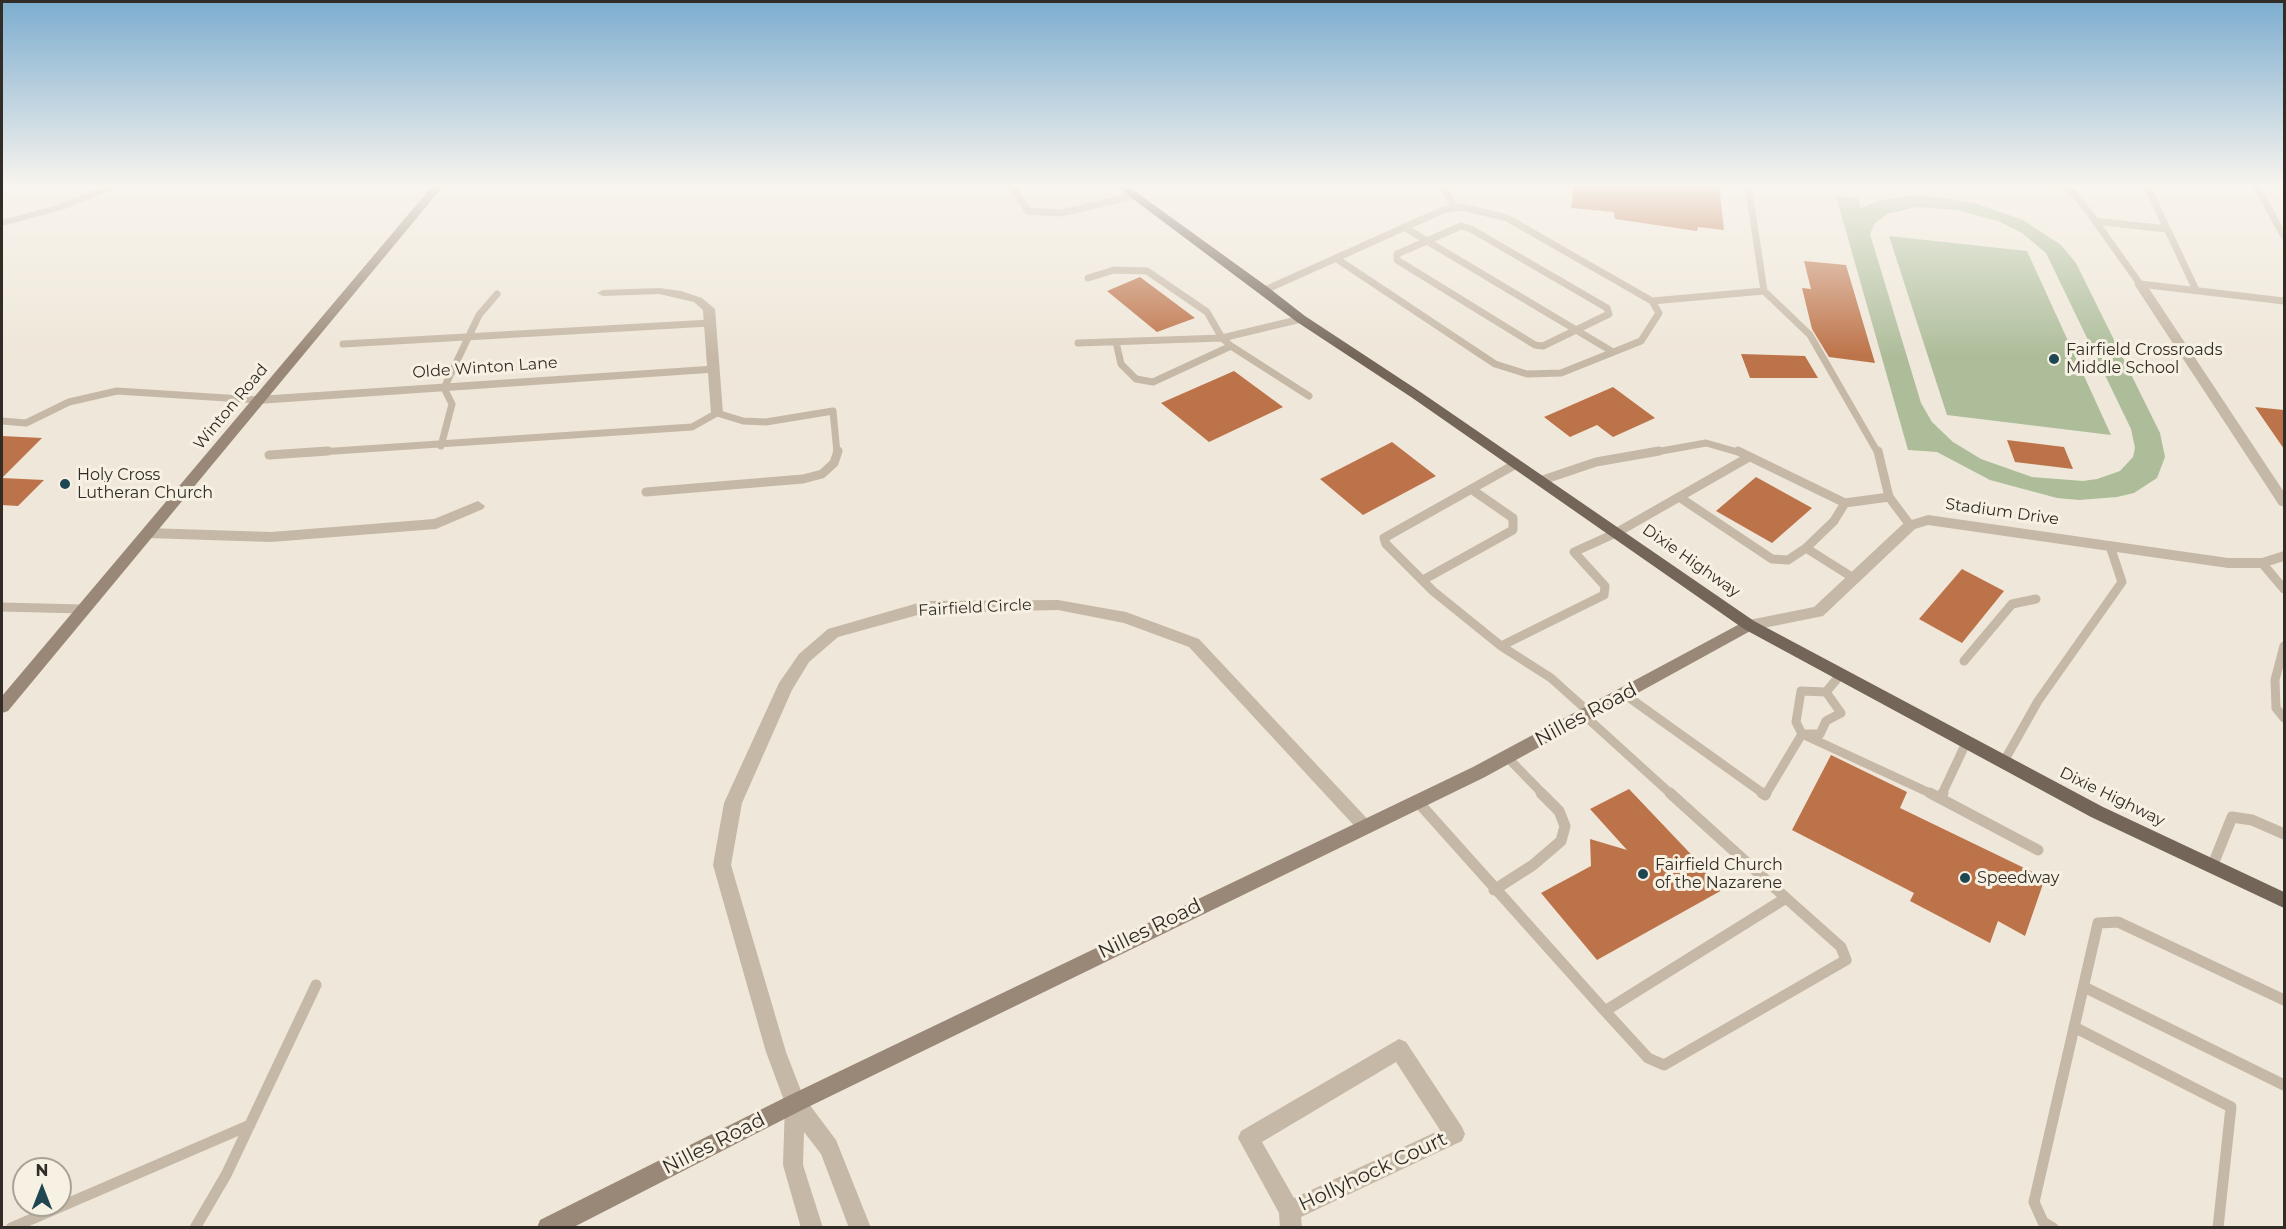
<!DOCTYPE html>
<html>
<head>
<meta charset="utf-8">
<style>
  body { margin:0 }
  #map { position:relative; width:2286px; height:1229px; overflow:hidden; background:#efe7d9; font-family:Montserrat,sans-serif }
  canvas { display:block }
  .frame { position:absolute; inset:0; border:3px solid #322c26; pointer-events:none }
  .north { position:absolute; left:12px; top:1157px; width:60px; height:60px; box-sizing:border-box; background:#f7f1e4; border:2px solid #a8a298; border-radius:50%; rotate:0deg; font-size:16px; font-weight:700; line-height:24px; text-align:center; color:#322c26 }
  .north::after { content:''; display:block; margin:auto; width:21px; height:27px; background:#1f4751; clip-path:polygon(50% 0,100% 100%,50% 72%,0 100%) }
</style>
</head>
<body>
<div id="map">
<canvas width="2286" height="1229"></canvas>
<div class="frame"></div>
<div class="north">N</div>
</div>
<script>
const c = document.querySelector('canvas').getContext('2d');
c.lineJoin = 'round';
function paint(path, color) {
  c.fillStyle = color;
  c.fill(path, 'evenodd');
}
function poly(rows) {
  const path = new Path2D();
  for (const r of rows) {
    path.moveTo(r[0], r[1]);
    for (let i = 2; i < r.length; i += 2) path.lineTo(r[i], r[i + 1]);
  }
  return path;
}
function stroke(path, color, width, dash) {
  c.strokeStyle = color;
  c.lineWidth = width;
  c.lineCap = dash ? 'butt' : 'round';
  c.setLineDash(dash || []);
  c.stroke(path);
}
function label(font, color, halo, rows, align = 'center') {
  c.font = font + ' Montserrat,sans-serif';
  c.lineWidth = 6;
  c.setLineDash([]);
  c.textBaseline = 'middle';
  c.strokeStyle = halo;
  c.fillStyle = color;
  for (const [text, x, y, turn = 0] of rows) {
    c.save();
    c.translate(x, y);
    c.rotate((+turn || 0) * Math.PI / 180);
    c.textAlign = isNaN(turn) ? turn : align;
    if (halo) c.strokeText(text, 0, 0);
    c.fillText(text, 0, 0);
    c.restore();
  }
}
paint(poly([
  [1836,196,1858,198,1861,208,1880,200,1907,196,1939,197,1974,203,2023,220,2061,245,2076,263,2160,433,2165,457,2157,478,2134,493,2117,497,2079,500,2057,498,1990,480,1937,452,1908,450],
  [1917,207,1957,210,1998,221,2022,233,2046,253,2131,429,2135,448,2133,457,2120,471,2097,479,2083,481,2032,477,1981,459,1953,442,1932,422,1921,403,1870,234,1875,223,1887,214],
  [1889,236,2027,251,2111,435,1947,415]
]), '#adbd9a');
paint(poly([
  [1574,184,1719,184,1724,230,1698,227,1697,231,1615,219,1614,212,1571,208],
  [1804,261,1846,265,1875,363,1829,357,1812,329,1802,288,1811,289],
  [1140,277,1195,318,1157,332,1107,291],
  [1741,354,1805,356,1818,378,1750,378],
  [1234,371,1283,407,1209,442,1161,403],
  [1613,387,1655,418,1613,437,1597,425,1570,437,1544,417],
  [2255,407,2284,410,2284,449],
  [2,436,42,438,2,478,44,480,18,506,2,505],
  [2007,440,2064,447,2073,469,2015,462],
  [1392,442,1436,476,1363,515,1320,479],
  [1756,477,1812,508,1772,543,1716,511],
  [1962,569,2004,591,1962,643,1919,619],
  [1831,755,1907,792,1900,808,2045,878,2025,936,1998,921,1990,943,1910,901,1914,893,1792,830],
  [1629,789,1724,889,1597,960,1541,893,1591,866,1590,839,1627,850,1590,809]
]), '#bd7349');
stroke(poly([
  [1010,184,1028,211,1061,213,1134,196],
  [1442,184,1455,208],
  [1748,184,1764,291],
  [2059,184,2073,193,2088,211,2140,284,2284,301],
  [2146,184,2196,290],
  [2255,184,2284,236],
  [2095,221,2167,229],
  [1461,226,1471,229,1607,308,1609,314,1543,346,1535,345,1397,260,1397,254,1461,226],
  [1404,227,1427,241],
  [1427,241,1613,352],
  [1088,278,1114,270,1147,271,1207,312,1222,338,1231,346,1153,382,1136,379,1121,364,1116,342],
  [1265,290,1443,210,1462,207,1507,218,1652,301,1659,313,1641,341,1561,373,1527,374,1495,364,1337,259],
  [1652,301,1764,291,1810,335,1878,453],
  [1078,343,1222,338,1301,319],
  [343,344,710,323],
  [1231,346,1309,396],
  [2,421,26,423,69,402,117,391,258,400],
  [441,446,452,404,444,388,479,315,497,294],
  [305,453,692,427,717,413,743,421,766,422,833,411,837,453],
  [1650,453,1706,443,1741,453]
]), '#c6b8a6', 7);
stroke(poly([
  [1878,451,1889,497,1910,525],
  [269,455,328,451],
  [1540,481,1596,462,1659,451],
  [646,492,803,479,822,474,834,463,838,451],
  [1679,497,1772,559,1788,560,1806,548,1834,521,1845,503,1738,451],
  [1845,503,1889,497],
  [1806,548,1855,579],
  [2262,563,2284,589],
  [1423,580,1513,530,1513,518,1471,489],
  [2,607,82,609],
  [1501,646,1433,591,1386,544,1384,538,1516,464],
  [2284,646,2275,680,2276,708,2284,718],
  [1964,661,2012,604,2036,599],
  [1801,691,1826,692,1841,713,1826,721,1820,734,1802,734,1796,722,1801,691],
  [1826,692,1841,674],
  [1624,694,1764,794],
  [1590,713,1551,678,1501,646,1604,595,1605,586,1574,552,1616,533,1749,457],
  [1585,716,1671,794],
  [1802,734,1932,794],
  [1507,757,1543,794],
  [2003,763,2038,701,2122,582,2110,546],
  [1766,794,1802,734],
  [1942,794,1966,743]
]), '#c6b8a6', 9);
stroke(poly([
  [1762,793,1765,795,1766,793],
  [1930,793,2038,850],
  [1940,798,1943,793],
  [1418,802,1605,1011,1786,898,1670,793],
  [2212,867,2232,817,2252,820,2284,834],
  [1494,890,1533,865,1561,841,1565,826,1559,811,1541,793],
  [2084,987,2284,1085],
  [1605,1011,1648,1058,1664,1065,1846,960,1841,947,1786,898],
  [2074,1027,2231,1107,2218,1228],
  [11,1228,250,1125],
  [195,1228,226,1175,316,985],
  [2053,1228,2043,1222,2034,1202,2098,923,2118,922,2284,1000]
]), '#c6b8a6', 11);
paint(poly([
  [110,184,125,184,65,209,2,226,2,220,57,205,110,184],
  [2140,281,2146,284,2284,492,2284,507,2279,505,2134,284,2140,281],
  [659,288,681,291,702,298,715,309,723,413,722,416,712,416,711,413,708,373,258,404,252,400,258,396,707,366,703,310,694,302,659,294,603,296,597,293,603,290,659,288],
  [478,501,485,506,483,509,436,529,271,542,147,538,140,533,147,528,271,532,434,519,478,501],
  [1928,515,2228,558,2262,558,2284,551,2284,561,2262,568,2228,568,1928,525,1915,529,1823,616,1749,631,1744,629,1741,625,1744,621,1814,607,1905,522,1928,515],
  [1058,600,1126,612,1199,639,1375,827,1372,832,1366,834,1360,832,1189,647,1124,623,1058,610,925,613,838,637,809,662,792,690,742,803,731,865,786,1052,803,1096,836,1140,871,1228,849,1228,821,1154,804,1132,803,1165,823,1228,801,1228,783,1165,785,1103,766,1052,713,865,724,803,779,683,799,654,828,629,925,601,1058,600],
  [1399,1039,1406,1042,1462,1127,1465,1134,1462,1141,1301,1217,1302,1228,1280,1228,1279,1213,1238,1138,1241,1131,1399,1039],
  [1396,1062,1440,1130,1294,1198,1262,1142,1396,1062]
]), '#c6b8a6');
paint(poly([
  [434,184,445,184,8,711,2,713,2,696,434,184],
  [1749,619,1754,621,1757,625,1754,629,1485,777,802,1110,572,1228,537,1228,540,1220,788,1096,1473,767,1749,619]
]), '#987');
paint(poly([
  [1113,184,1125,184,1269,288,1305,316,1419,391,1754,621,2103,807,2284,892,2284,908,2091,817,1744,629,1411,397,1297,322,1113,184]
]), '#736558');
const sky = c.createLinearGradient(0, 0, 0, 356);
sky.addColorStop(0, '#7cadcf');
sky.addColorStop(0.52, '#f8f4ee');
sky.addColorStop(1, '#f8f4ee00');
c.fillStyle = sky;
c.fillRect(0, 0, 2286, 356);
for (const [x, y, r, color] of [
  [2054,359,6,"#1f4751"],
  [65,484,6,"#1f4751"],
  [1643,874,6,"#1f4751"],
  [1965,878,6,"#1f4751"]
]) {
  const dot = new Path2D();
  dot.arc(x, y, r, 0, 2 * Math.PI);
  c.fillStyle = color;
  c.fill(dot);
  stroke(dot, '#f7f1e4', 2);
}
label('16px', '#322c26', '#f7f1e4', [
  ["Fairfield Crossroads",2066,350],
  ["Middle School",2066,368],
  ["Holy Cross",77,475],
  ["Lutheran Church",77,493],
  ["Fairfield Church",1655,865],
  ["of the Nazarene",1655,883],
  ["Speedway",1977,878]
], 'left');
label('16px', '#322c26', '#f7f1e4', [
  ["Olde Winton Lane",485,368,-4],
  ["Winton Road",231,407,-50],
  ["Stadium Drive",2002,512,8],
  ["Dixie Highway",1691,561,35],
  ["Fairfield Circle",975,608,-3],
  ["Dixie Highway",2112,797,26]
]);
label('20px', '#322c26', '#f7f1e4', [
  ["Nilles Road",1586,715,-28],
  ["Nilles Road",1150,929,-26],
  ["Nilles Road",714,1144,-27],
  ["Hollyhock Court",1373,1172,-25]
]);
</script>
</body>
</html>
